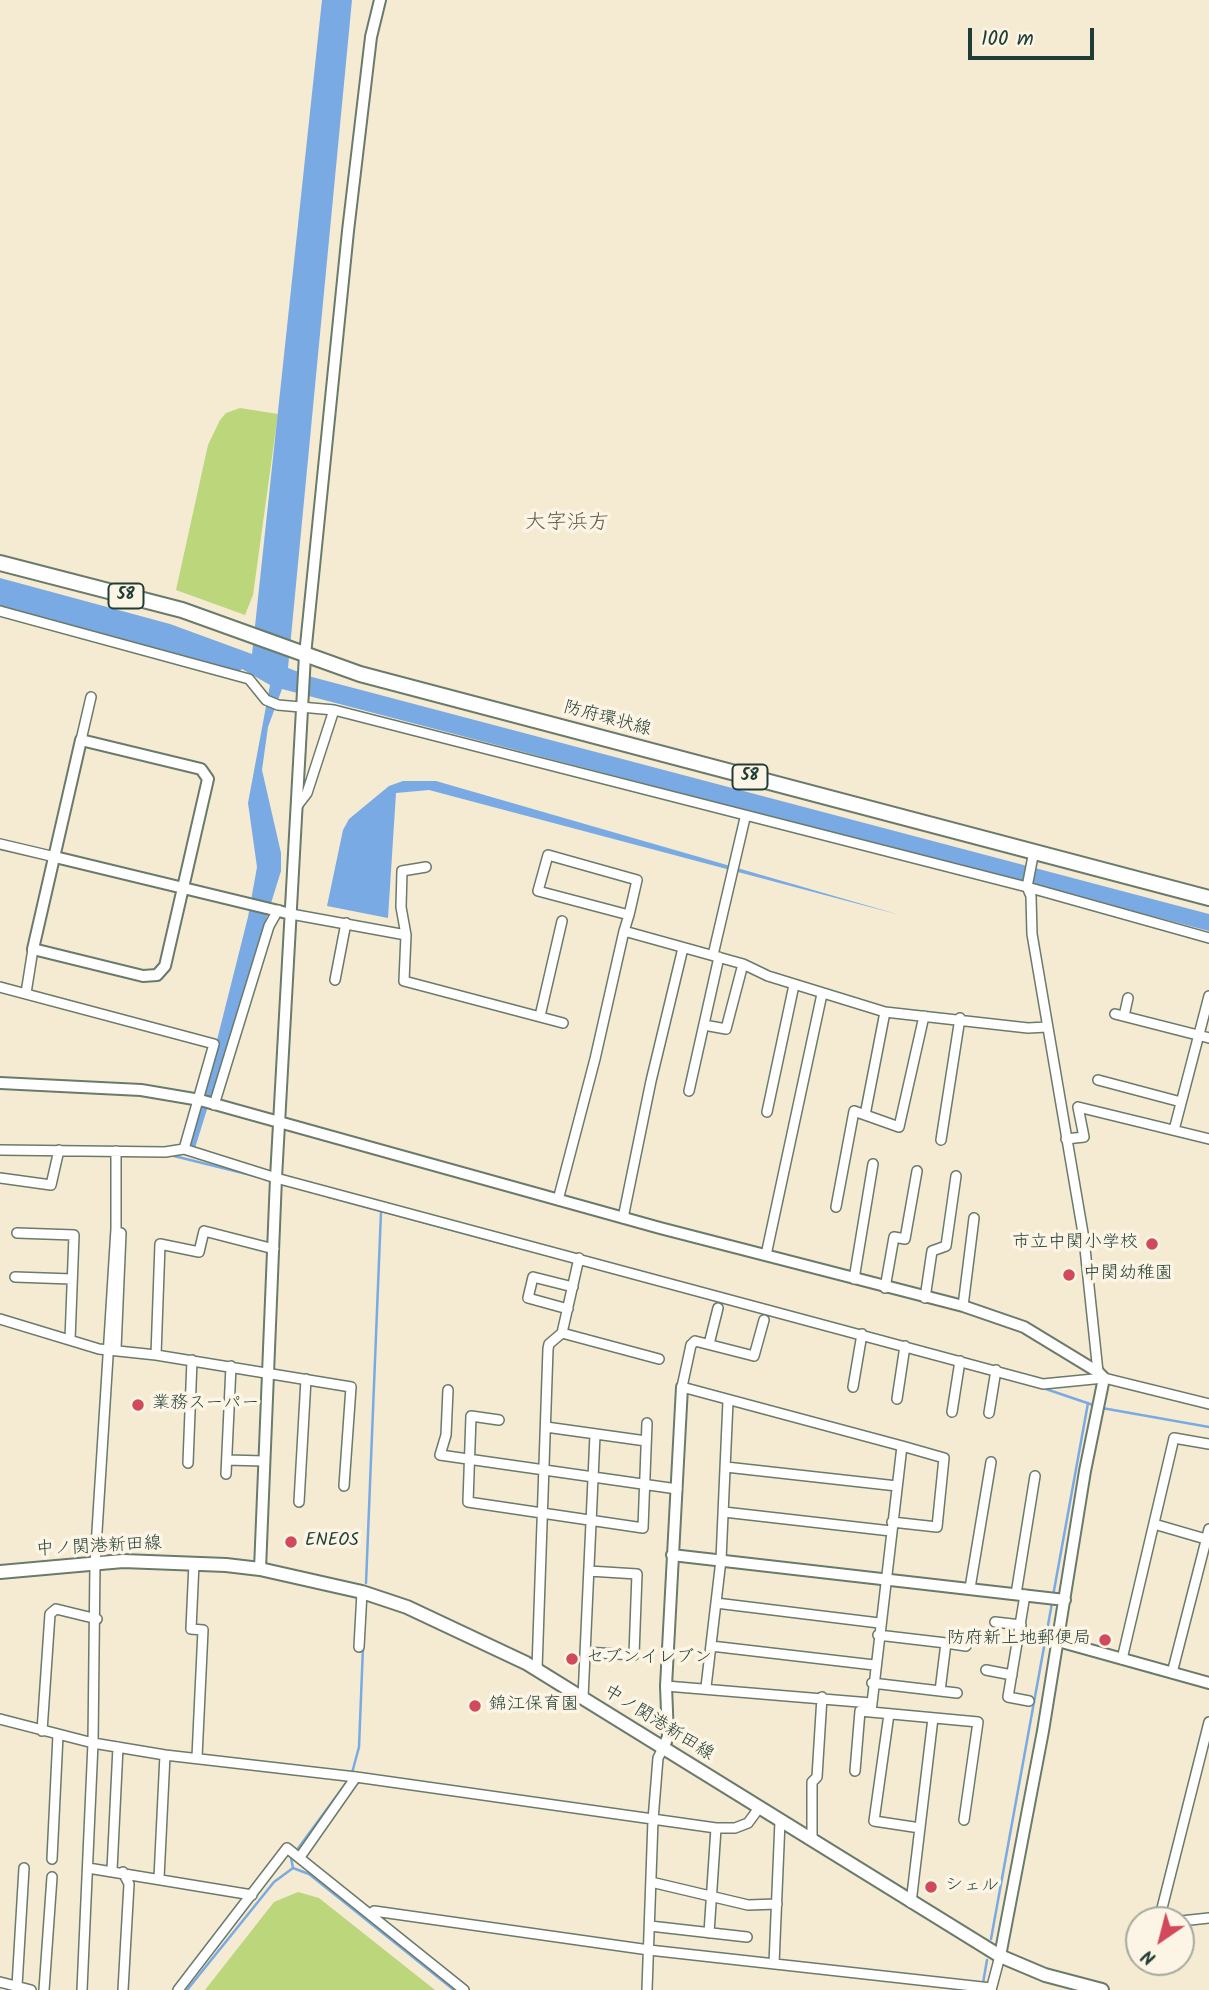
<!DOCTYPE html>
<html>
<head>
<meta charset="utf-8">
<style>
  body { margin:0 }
  #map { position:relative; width:1209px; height:1990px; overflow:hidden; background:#f5ebd2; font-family:Kalam,sans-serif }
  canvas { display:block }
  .north { position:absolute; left:1125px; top:1906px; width:70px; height:70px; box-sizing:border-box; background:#fcf5e5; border:2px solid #a4ab9e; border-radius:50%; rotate:215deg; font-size:19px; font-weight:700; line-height:28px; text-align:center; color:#1f3d34 }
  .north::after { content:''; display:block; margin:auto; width:24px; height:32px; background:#d1495b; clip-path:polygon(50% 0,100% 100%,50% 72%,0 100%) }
  .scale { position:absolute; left:968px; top:28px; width:126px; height:32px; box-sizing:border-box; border:4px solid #1f3d34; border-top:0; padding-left:9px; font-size:21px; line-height:24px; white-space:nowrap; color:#1f3d34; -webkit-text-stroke:5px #fcf5e5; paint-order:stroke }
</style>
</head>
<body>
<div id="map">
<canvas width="1209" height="1990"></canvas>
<div class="north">N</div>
<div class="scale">100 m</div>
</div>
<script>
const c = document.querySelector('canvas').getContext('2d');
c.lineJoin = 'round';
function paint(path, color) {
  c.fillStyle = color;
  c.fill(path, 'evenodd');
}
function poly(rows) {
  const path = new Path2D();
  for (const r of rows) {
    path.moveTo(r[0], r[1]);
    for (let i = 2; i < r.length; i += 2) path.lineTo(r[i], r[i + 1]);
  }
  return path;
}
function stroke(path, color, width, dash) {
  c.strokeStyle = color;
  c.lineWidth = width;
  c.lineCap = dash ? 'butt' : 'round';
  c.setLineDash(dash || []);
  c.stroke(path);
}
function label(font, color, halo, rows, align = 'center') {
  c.font = font + ' Kalam,"Klee One",sans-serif';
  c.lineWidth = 7;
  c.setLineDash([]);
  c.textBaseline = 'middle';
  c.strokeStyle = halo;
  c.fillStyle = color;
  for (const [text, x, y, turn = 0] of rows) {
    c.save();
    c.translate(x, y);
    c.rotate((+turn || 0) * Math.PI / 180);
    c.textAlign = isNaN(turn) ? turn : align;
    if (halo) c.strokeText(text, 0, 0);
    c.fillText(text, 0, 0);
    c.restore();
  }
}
paint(poly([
  [240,408,278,414,253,595,245,615,176,590,208,445,220,420,226,413],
  [298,1892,319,1898,435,1990,205,1990,274,1902]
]), '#bbd67b');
paint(poly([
  [322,0,352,0,288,668,312,677,1209,914,1209,931,282,689,268,727,262,770,281,853,281,871,195,1148,187,1146,217,1040,248,917,257,867,248,803,270,685,242,669,237,673,0,608,0,578,170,624,252,654],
  [403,781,436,781,900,915,429,790,396,793,388,918,327,906,343,830,349,819,389,786]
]), '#79aae4');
stroke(poly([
  [170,1155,259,1177],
  [329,1197,519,1248],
  [1043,1388,1096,1406],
  [1102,1408,1209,1427],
  [366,1583,381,1212],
  [1053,1596,1088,1403],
  [352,1773,359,1747,363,1647],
  [293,1868,291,1858,349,1779],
  [293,1868,309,1874,454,1990],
  [991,1939,1052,1603],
  [983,1983,987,1960],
  [187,1990,274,1882,293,1868]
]), '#79aae4', 2.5);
const minor = poly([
  [0,611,249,679,266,700,278,705,334,710,1027,887,1209,938],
  [81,740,91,697],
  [297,806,307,793,334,710],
  [0,844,55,857],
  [1034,851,1027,887,1031,896,1032,934,1084,1239,1098,1372],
  [426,867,402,871,401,907,406,935,404,981,563,1023],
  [291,914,406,935],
  [624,931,743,964,768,976,885,1012,1028,1028,1047,1027],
  [713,955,745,818],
  [335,980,346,923],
  [0,987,214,1044,184,1149],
  [26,993,33,949],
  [1115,1014,1209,1038],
  [540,1016,562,921],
  [1124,1016,1128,998],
  [704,1025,726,1029,743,964],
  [1098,1080,1181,1102],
  [689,1091,719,957],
  [214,1105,269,926,278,910],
  [767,1112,794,985],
  [865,1115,885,1012],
  [1174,1130,1209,996],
  [1066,1139,1084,1137,1078,1107,1209,1139],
  [941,1140,960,1018],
  [0,1150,165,1152,184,1149,276,1178,1043,1384,1104,1378,1209,1404],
  [0,1178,51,1185,59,1150],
  [558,1200,595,1059,624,931,629,915,637,880,548,855,538,891,629,915],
  [836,1207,854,1111,899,1127,924,1016],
  [623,1218,651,1081,683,948],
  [17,1233,74,1235,70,1340],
  [766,1255,822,994],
  [15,1277,72,1279],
  [854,1279,873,1164],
  [885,1288,894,1237,905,1239,917,1171],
  [925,1298,932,1251,946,1246,956,1176],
  [963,1306,974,1218],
  [568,1309,528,1298,533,1277,573,1287],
  [0,1319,99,1349,156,1355,351,1387,344,1486],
  [764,1320,754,1356,695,1341,691,1345,682,1387,902,1446,871,1712],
  [562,1333,659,1359],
  [709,1344,718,1308],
  [116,1349,121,1233],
  [156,1355,160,1244,199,1252,204,1231,274,1249],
  [853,1387,862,1334],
  [448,1390,446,1435,440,1455,677,1489],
  [897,1399,905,1346],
  [952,1412,960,1361],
  [989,1413,996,1370],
  [499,1420,471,1416,468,1502,643,1528,647,1423],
  [546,1427,646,1441],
  [227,1460,264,1461],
  [188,1463,192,1360],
  [726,1467,897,1486],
  [226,1474,231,1366],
  [299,1502,306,1379],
  [724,1512,891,1531],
  [892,1522,937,1527,944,1458,902,1446],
  [1154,1524,1209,1540],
  [194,1563,191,1629,203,1630,197,1757],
  [970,1588,991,1462],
  [1016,1594,1035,1476],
  [1025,1595,1008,1697,1029,1701],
  [716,1603,879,1623],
  [995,1622,1021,1625],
  [946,1643,966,1646],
  [711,1646,874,1665],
  [359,1647,362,1592],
  [585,1652,634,1655,637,1574,589,1571],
  [1122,1659,1174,1438,1209,1444],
  [537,1669,548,1349,549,1344,562,1333,579,1258],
  [986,1670,1012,1675],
  [1172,1673,1209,1529],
  [872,1683,940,1691,946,1643,878,1635],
  [666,1686,871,1703],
  [706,1687,721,1560,728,1401],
  [940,1691,957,1693],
  [583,1698,595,1435],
  [889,1714,874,1821,920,1828],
  [0,1719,93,1743,165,1755,356,1777,716,1828,735,1828,748,1823,759,1808],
  [42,1731,50,1614,56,1609,97,1619],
  [855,1771,860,1711,978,1722,964,1820],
  [812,1841,812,1782,817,1777,822,1697],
  [300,1857,356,1777],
  [52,1859,58,1735],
  [88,1868,252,1895],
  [112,1870,118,1747],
  [123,1872,129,1884,123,1990],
  [159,1878,165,1755],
  [651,1882,748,1905,777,1904],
  [911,1903,933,1718],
  [370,1914,374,1911,649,1950,991,1988],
  [1159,1920,1209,1722],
  [1181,1921,1209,1918],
  [650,1926,747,1937],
  [709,1933,716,1828],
  [774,1964,780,1821],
  [0,1982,31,1990],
  [17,1986,24,1868],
  [44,1990,52,1877],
  [82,1990,93,1743,95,1563,116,1229,116,1151],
  [178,1990,287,1848,464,1990],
  [647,1990,653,1820,658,1758,663,1748],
  [991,1990,1000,1956]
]);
const tertiary = poly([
  [81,740,201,769,208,779,165,966,157,975,143,976,33,949,81,740],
  [55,857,291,914],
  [0,1083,141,1090,200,1100,660,1228,963,1306,1024,1327,1098,1372,1104,1378,1085,1471,1043,1731,1000,1956],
  [672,1555,1065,1600],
  [260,1569,276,1178,305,655,348,231,371,37,380,0],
  [1058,1641,1209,1683],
  [663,1748,668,1737,666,1686,682,1387]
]);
const secondary = poly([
  [0,1572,123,1561,226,1565,260,1569,362,1592,407,1607,526,1663,1000,1956,1045,1975,1102,1990]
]);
const primary = poly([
  [0,563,182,610,360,674,1209,898]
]);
stroke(minor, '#6a7a6b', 12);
stroke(tertiary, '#6a7a6b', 14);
stroke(secondary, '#6a7a6b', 16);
stroke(primary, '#6a7a6b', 18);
stroke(minor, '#fff', 9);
stroke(tertiary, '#fff', 10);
stroke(secondary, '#fff', 12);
stroke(primary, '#fff', 14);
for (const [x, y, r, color] of [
  [1152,1244,7,"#d1495b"],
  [1069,1275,7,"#d1495b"],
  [138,1405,7,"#d1495b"],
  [291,1542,7,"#d1495b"],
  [1105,1640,7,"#d1495b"],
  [572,1659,7,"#d1495b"],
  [475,1706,7,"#d1495b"],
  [931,1887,7,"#d1495b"]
]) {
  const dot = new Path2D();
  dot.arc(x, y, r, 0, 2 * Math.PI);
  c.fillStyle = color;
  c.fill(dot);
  stroke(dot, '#fcf5e5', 2.5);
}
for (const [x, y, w] of [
  [126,596,35],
  [750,777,35]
]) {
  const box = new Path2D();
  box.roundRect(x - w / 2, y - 12.5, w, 25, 5);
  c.fillStyle = '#fcf5e5';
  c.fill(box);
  stroke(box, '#1f3d34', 2);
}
label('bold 16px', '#1f3d34', null, [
  ["58",126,596],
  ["58",750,777]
]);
label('18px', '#1f3d34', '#fcf5e5', [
  ["防府環状線",607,720,15],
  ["中ノ関港新田線",99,1548,-3],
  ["中ノ関港新田線",658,1724,32]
]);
label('18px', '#1f3d34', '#fcf5e5', [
  ["市立中関小学校",1138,1244,"right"],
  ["中関幼稚園",1083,1275],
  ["業務スーパー",152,1405],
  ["ENEOS",305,1542],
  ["防府新上地郵便局",1091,1640,"right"],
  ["セブンイレブン",586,1659],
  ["錦江保育園",489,1706],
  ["シェル",945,1887]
], 'left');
label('21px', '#636151', '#fcf5e5', [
  ["大字浜方",567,524]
]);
</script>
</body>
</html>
